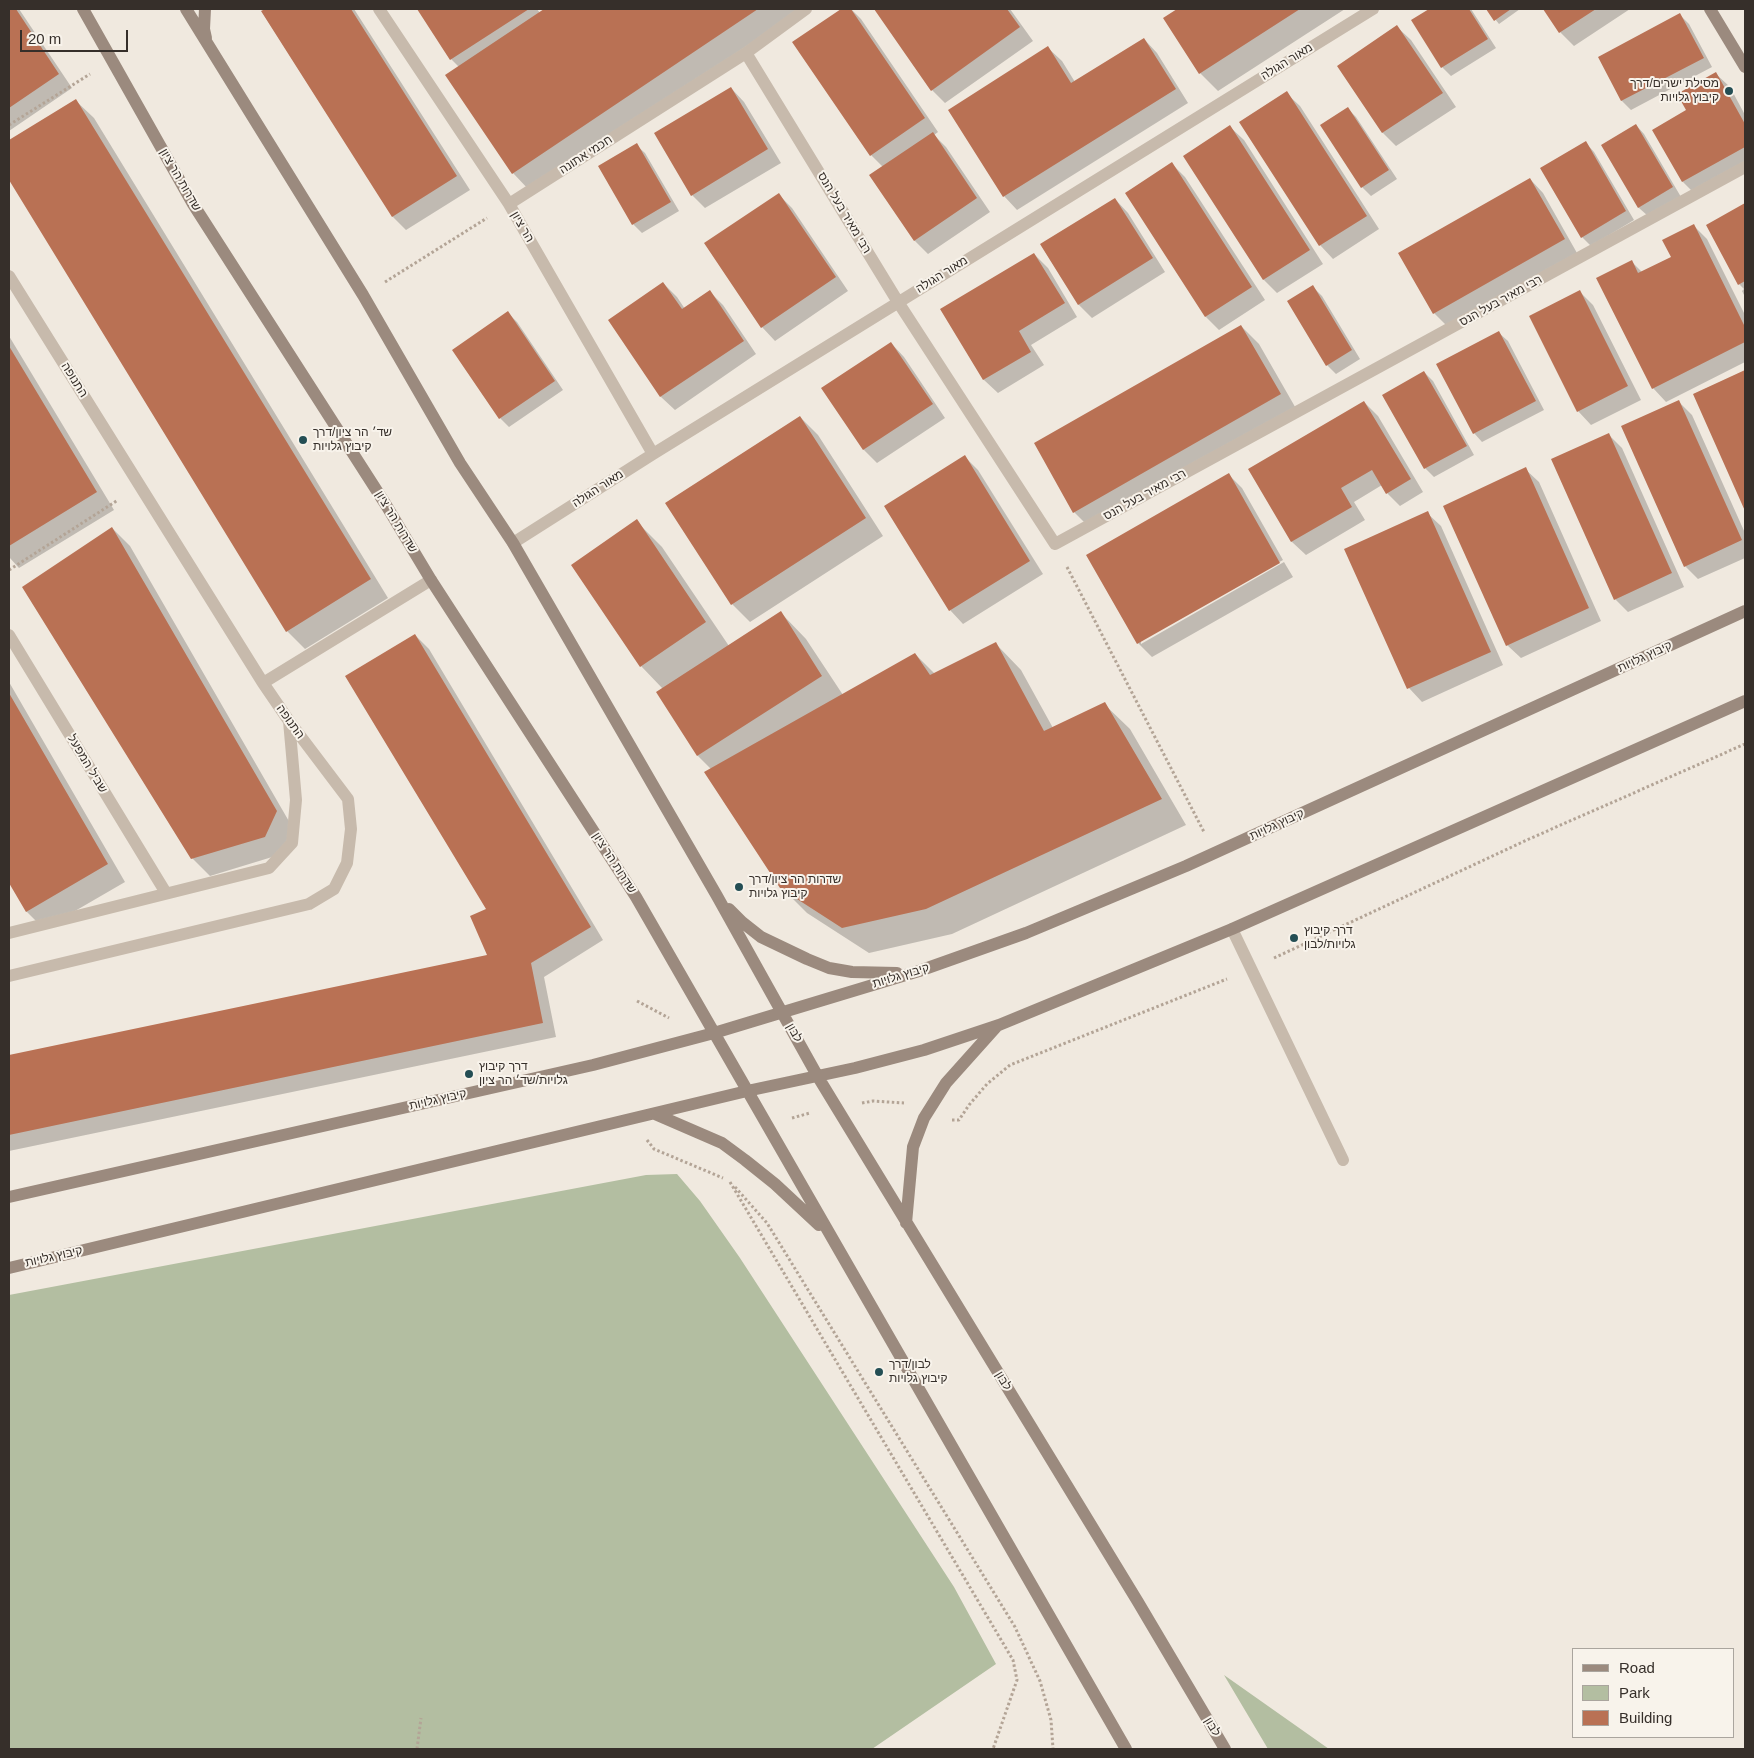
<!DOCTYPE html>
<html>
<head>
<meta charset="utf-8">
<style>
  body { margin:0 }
  #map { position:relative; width:1754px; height:1758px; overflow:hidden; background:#f0e9df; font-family:Arial,sans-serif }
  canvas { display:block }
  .frame { position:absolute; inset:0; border:10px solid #362f2a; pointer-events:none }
  .legend { position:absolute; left:1572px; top:1648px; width:162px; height:90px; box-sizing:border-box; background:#f8f3eb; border:1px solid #aaa59e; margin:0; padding:6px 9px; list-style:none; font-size:15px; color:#362f2a }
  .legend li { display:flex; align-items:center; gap:10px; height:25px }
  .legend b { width:25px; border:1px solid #aaa59e }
  .scale { position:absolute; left:20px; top:30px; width:108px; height:22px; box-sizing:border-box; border:2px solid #362f2a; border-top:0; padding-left:6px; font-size:15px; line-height:18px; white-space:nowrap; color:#362f2a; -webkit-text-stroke:4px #f8f3eb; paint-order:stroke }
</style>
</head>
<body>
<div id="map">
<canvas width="1754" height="1758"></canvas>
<div class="frame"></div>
<ul class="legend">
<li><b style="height:6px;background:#9b8a7e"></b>Road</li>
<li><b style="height:14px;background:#b3bea1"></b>Park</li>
<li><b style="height:14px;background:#b97154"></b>Building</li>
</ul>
<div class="scale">20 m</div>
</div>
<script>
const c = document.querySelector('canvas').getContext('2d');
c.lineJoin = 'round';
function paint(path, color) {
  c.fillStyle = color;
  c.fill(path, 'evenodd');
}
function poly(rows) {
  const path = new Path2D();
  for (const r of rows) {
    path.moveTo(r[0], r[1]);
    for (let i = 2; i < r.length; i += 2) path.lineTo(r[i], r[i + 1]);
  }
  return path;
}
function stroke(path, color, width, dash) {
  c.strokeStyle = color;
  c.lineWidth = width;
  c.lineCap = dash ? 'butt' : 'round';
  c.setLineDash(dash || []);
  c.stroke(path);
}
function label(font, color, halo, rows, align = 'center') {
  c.font = font + ' Arial,"Noto Sans Hebrew",sans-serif';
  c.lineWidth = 4;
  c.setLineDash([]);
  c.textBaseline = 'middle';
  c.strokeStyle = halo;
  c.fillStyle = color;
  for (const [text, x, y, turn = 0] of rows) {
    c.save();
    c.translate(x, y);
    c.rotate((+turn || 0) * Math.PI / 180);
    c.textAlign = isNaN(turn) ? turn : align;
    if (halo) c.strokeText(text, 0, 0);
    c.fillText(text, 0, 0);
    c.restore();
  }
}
paint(poly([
  [677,1174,700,1201,740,1258,954,1587,996,1664,872,1749,9,1749,9,1295,646,1175],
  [1224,1675,1329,1749,1268,1749]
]), '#b3bea1');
paint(poly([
  [9,9,19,9,72,88,9,131],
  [267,9,354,9,470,190,406,230,393,217,262,12],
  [419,9,537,9,540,13,546,9,802,9,530,191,513,173,459,67,451,59],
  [843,9,851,9,861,19,938,132,934,135,946,147,990,212,928,254,915,241,871,175,883,167,871,155,794,42],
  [875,9,1010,9,1033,41,945,103,932,90],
  [1180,9,1345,9,1218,91,1200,73,1165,18],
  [1431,9,1471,9,1496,48,1451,76,1442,67,1413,20],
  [1487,9,1520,9,1499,24],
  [1545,9,1630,9,1574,46,1560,32],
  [1680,15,1689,24,1712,67,1631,110,1622,101,1599,57],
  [1397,27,1411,40,1456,107,1396,146,1383,133,1339,66],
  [1144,39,1157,53,1188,103,1017,210,1004,196,1048,48,1062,61,1075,82],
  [1716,74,1730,87,1745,115,1745,167,1696,195,1683,182,1654,130,1688,111],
  [731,88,744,102,781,163,705,208,692,195],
  [1286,93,1300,106,1379,229,1333,259,1320,245],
  [76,101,94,118,388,598,305,649,287,631,9,177,9,142],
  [1348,109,1356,117,1397,179,1371,196,1362,187,1322,126],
  [1636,125,1644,134,1681,197,1648,216,1639,208,1602,145],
  [1230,127,1244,140,1323,264,1277,293,1264,280,1184,156],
  [1586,143,1594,152,1634,220,1591,246,1582,237],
  [636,145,645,153,679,211,642,233,633,224],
  [1172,164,1185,177,1265,300,1219,330,1206,317,1126,193],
  [1530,179,1543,193,1577,253,1447,326,1434,313],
  [778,194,792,208,848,291,775,341,762,327],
  [1115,199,1128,213,1165,272,1092,318,1079,305,1041,245],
  [1745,204,1745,297,1742,291,1744,289,1739,284,1707,225],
  [1694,226,1707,239,1745,315,1745,362,1666,402,1653,388,1632,262,1642,272,1672,257],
  [1034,254,1048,268,1077,317,1031,345,1044,365,998,393,984,380,942,309],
  [663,283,677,297,685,309,710,292,723,305,756,354,675,410,661,397,610,320],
  [1313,287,1322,296,1360,359,1336,374,1327,365],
  [1580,292,1593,305,1641,400,1591,425,1578,411],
  [508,313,517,322,563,390,509,427,500,418,454,350],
  [1241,326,1259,344,1298,412,1092,530,1074,512],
  [1499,333,1508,341,1544,410,1482,442,1474,433],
  [9,336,114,510,19,568,9,557],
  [891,343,904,357,945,418,877,463,864,450,823,389],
  [1745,371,1745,508,1694,394],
  [1424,372,1433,381,1474,455,1434,477,1425,468,1384,395],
  [1364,402,1378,416,1423,492,1400,506,1387,493,1382,485,1354,502,1365,520,1306,555,1292,542,1250,470],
  [1679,402,1692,415,1745,533,1745,558,1698,579,1685,566],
  [800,417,818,435,883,536,750,622,732,604],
  [1609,435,1622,448,1684,587,1628,612,1615,599],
  [965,457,978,470,1043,574,963,624,950,610],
  [1525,469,1539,482,1601,621,1521,658,1507,645],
  [1229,475,1242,488,1283,560,1141,641,1141,644,1284,562,1293,577,1152,657,1138,643,1088,555],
  [1427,513,1441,526,1503,665,1422,702,1409,688],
  [636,521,662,547,729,646,781,613,806,639,843,695,915,654,935,674,996,644,1021,670,1053,728,1104,704,1130,729,1186,825,952,934,869,953,807,913,781,887,712,770,698,756,657,692,663,689,641,666],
  [112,528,130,546,294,830,282,854,210,876,192,858],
  [415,635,429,649,603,940,544,977,556,1037,9,1151,9,1056,489,956,488,910],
  [9,682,125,882,44,929,27,912,9,881]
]), '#0003');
paint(poly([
  [9,9,16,9,59,74,9,108],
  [265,9,351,9,457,176,392,217,261,11],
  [417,9,529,9,450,60],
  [544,9,758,9,512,174,445,75],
  [841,9,851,9,925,118,870,156,792,42],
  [874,9,1007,9,1020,27,931,91],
  [1177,9,1300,9,1199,74,1163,18],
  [1429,9,1469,9,1488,39,1441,68,1411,20],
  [1486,9,1511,9,1494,21],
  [1543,9,1596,9,1559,33],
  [1680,13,1704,58,1621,101,1598,57],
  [1397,25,1443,93,1382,133,1337,66],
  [1144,38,1176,89,1003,197,948,110,1048,46,1071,83],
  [1716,72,1745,124,1745,147,1682,182,1652,130,1686,110,1677,94],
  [731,87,768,149,691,196,654,133],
  [1287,91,1367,216,1319,246,1239,122],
  [76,99,371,579,286,632,9,180,9,140],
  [1348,107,1389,170,1361,188,1320,125],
  [1636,124,1673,187,1638,208,1601,145],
  [1230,125,1310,250,1263,280,1183,156],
  [933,132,977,198,914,241,869,175],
  [1586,141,1626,211,1581,238,1540,168],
  [637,143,671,202,632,225,598,166],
  [1172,162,1252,287,1205,317,1125,193],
  [1530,178,1565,239,1433,314,1398,253],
  [779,193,836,277,761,328,704,243],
  [1115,198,1153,258,1078,305,1040,244],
  [1745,203,1745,281,1738,285,1706,225],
  [1694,224,1745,327,1745,342,1652,389,1596,278,1632,260,1638,273,1671,257,1662,240],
  [1034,253,1065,303,1019,331,1031,352,983,380,940,309],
  [663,282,682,309,710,290,744,341,660,397,608,320],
  [1313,285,1352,350,1326,366,1287,301],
  [1580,290,1628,386,1577,412,1529,316],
  [508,311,555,381,499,419,452,350],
  [1241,325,1281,394,1073,513,1034,443],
  [1499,331,1536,401,1473,434,1436,364],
  [891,342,933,404,863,450,821,388],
  [9,346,97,492,9,546],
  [1745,370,1745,511,1693,394],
  [1424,371,1467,446,1424,469,1382,395],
  [1679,400,1742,540,1684,567,1621,426],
  [1364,401,1411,479,1386,494,1372,470,1341,488,1352,507,1291,542,1248,469],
  [800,416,866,518,731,605,665,503],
  [1609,433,1672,573,1614,600,1551,459],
  [965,455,1030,561,949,611,884,506],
  [1526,467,1589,608,1506,646,1443,506],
  [1229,473,1280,563,1137,644,1086,555],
  [1428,511,1491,652,1407,689,1344,549],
  [637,519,706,622,640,667,571,565],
  [112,527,277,811,265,837,191,859,22,587],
  [781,611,822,676,697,756,656,692],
  [415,634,591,927,531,963,543,1023,9,1135,9,1055,487,955,470,916,486,909,345,676],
  [996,642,1044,731,1105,702,1162,799,926,909,842,928,780,888,704,772,915,653,930,675],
  [9,693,108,864,26,912,9,883]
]), '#b97154');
stroke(poly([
  [9,125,90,74],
  [385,282,487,218],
  [1067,567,1204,832],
  [9,570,118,500],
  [1274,958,1529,839,1745,744],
  [637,1001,669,1018],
  [862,1103,873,1101,904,1103],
  [792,1118,810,1113],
  [952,1120,959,1120,969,1105,987,1084,1010,1065,1227,979],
  [647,1140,654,1149,723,1178],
  [730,1182,1013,1660,1017,1680,993,1749],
  [735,1187,767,1223,1015,1627,1040,1681,1051,1720,1053,1749],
  [417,1749,421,1718]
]), '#b3a496', 3, [2.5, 2.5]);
stroke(poly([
  [1232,929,1343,1160]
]), '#c7baac', 12);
stroke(poly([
  [379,9,509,204,653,454],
  [746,53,898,302,1055,544,1745,167],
  [509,204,746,53,806,9],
  [9,276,263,683,289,721,348,799,351,829,347,863,334,889,309,904,9,976],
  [513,543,653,454,1373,9],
  [9,635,166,893],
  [263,683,431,580],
  [9,933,269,868,292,843,296,800,289,721]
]), '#c7baac', 12);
stroke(poly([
  [83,9,193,204,386,505,431,580,636,897,1126,1749],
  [186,9,363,295,460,463,513,543,717,896,818,1077,1138,1602,1225,1749],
  [205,9,204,29,206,38],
  [1710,9,1745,67],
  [729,909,742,922,761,937,807,959,829,968,852,972,897,973],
  [655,1114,722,1143,745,1160,775,1184,819,1225],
  [9,1197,593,1065,714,1033,919,971,1026,933,1186,866,1745,611],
  [906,1223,913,1147,924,1118,946,1083,997,1026],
  [9,1268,747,1091,855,1068,924,1050,999,1025,1232,929,1745,701]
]), '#9b8a7e', 12);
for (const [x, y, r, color] of [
  [1729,91,5,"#244e54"],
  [303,440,5,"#244e54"],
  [739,887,5,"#244e54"],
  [1294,938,5,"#244e54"],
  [469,1074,5,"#244e54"],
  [879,1372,5,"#244e54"]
]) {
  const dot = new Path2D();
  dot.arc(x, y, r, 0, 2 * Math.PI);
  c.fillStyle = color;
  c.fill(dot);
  stroke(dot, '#f8f3eb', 2);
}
label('12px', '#362f2a', '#f8f3eb', [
  ["מאור הגולה",1287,62,-32],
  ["חכמי אתונה",586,155,-33],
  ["שדרות הר ציון",180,180,60],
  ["רבי מאיר בעל הנס",844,213,59],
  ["הר ציון",522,227,60],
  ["מאור הגולה",942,275,-32],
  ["רבי מאיר בעל הנס",1501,301,-29],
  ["התנופה",74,380,58],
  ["מאור הגולה",598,489,-33],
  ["רבי מאיר בעל הנס",1145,495,-29],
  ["שדרות הר ציון",396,522,59],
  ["קיבוץ גלויות",1645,657,-25],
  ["התנופה",290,722,54],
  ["שביל המפעל",87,764,59],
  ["קיבוץ גלויות",1277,825,-25],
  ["שדרות הר ציון",614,863,57],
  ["קיבוץ גלויות",901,976,-17],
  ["לבון",794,1033,61],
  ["קיבוץ גלויות",438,1100,-13],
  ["קיבוץ גלויות",54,1257,-13],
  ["לבון",1003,1381,59],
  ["לבון",1212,1727,59]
]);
label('12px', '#362f2a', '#f8f3eb', [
  ["מסילת ישרים/דרך",1719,84,"right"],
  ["קיבוץ גלויות",1719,98,"right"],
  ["שד׳ הר ציון/דרך",313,433],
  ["קיבוץ גלויות",313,447],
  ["שדרות הר ציון/דרך",749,880],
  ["קיבוץ גלויות",749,894],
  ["דרך קיבוץ",1304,931],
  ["גלויות/לבון",1304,945],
  ["דרך קיבוץ",479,1067],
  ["גלויות/שד׳ הר ציון",479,1081],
  ["לבון/דרך",889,1365],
  ["קיבוץ גלויות",889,1379]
], 'left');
</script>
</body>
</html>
